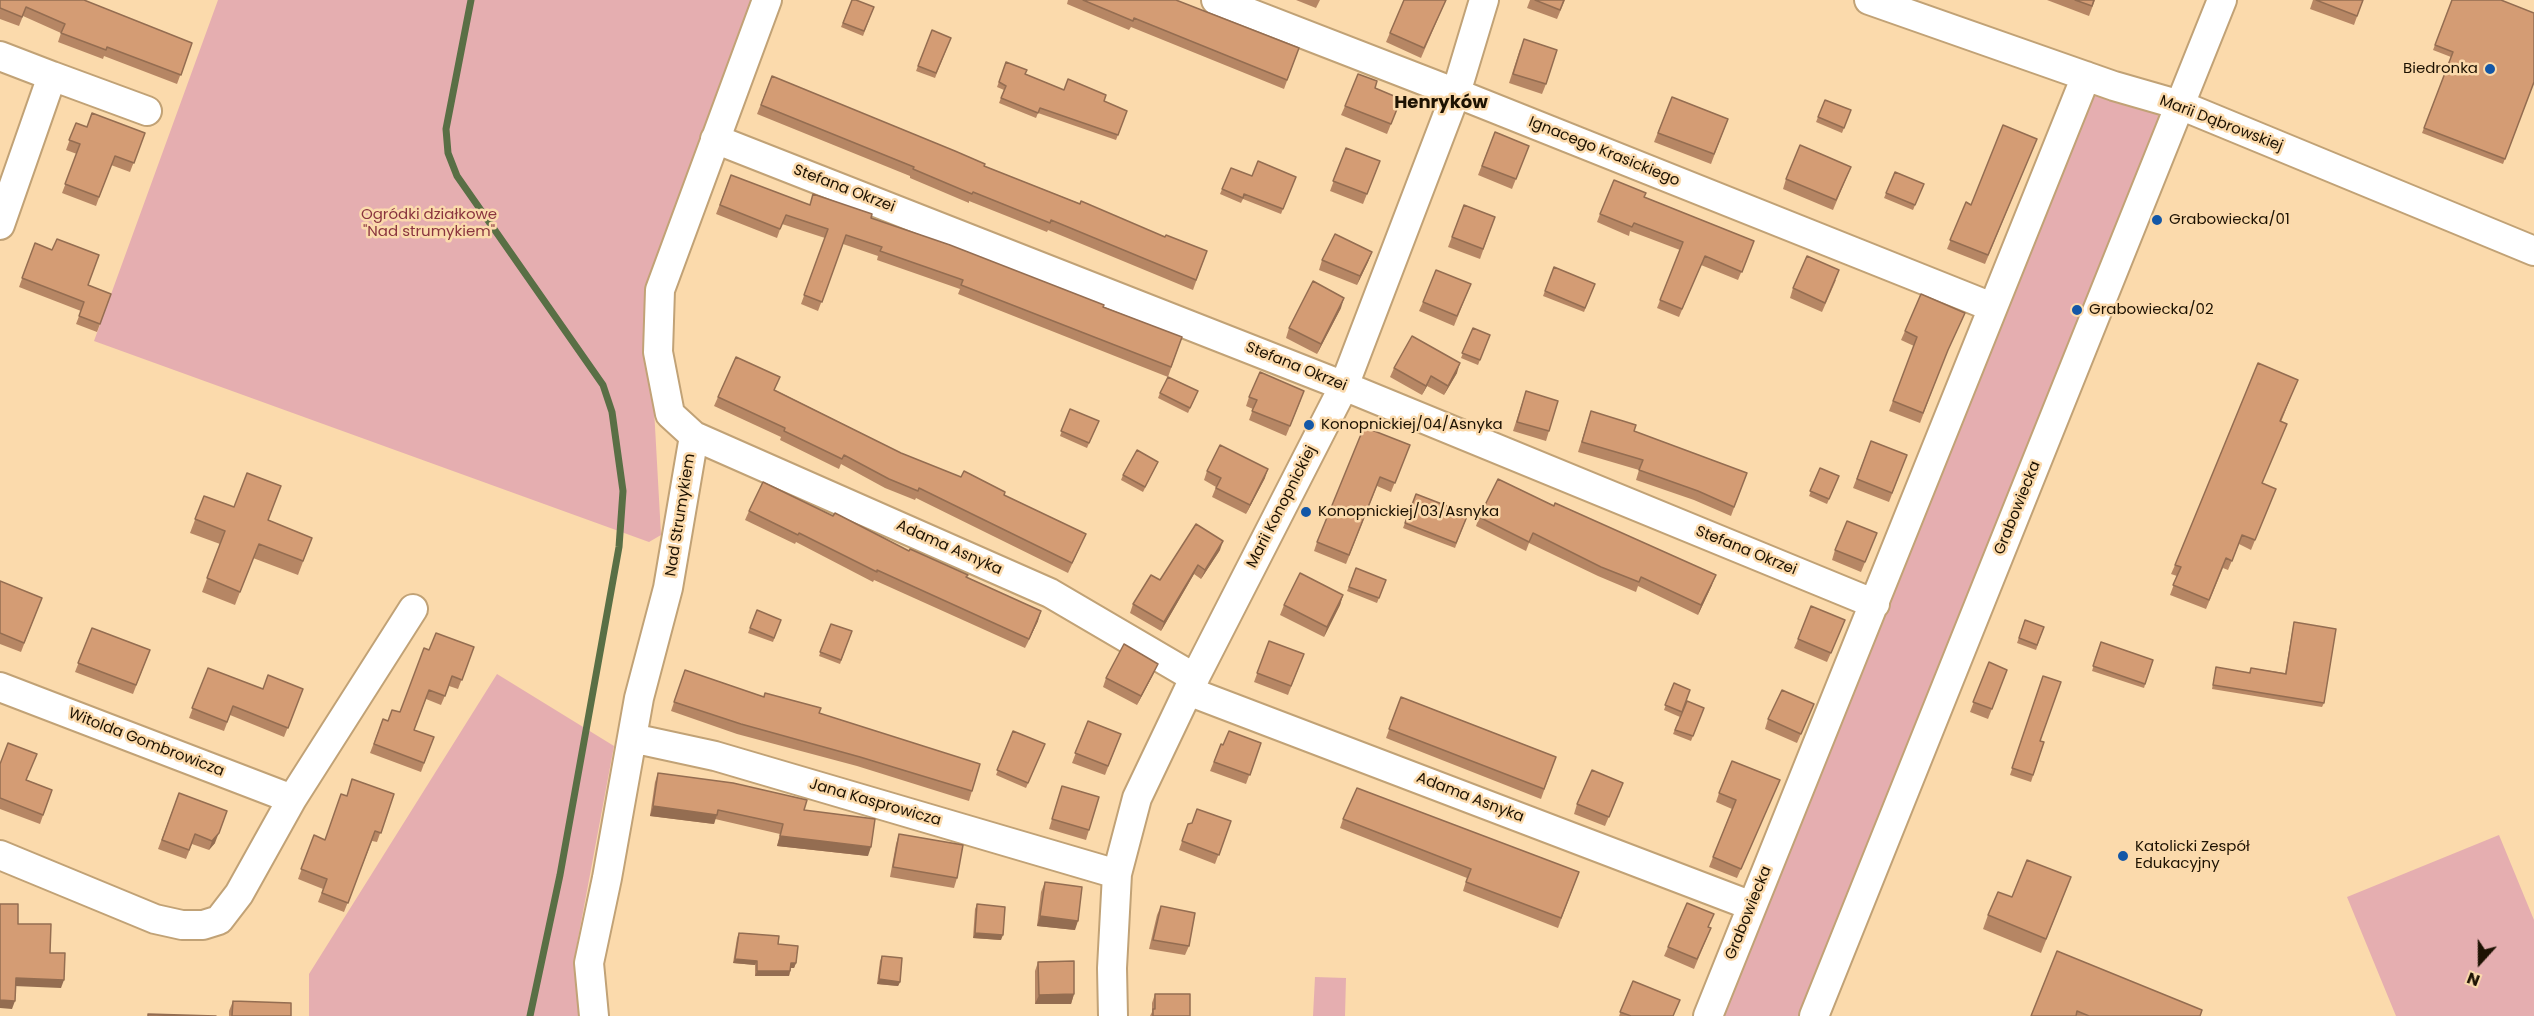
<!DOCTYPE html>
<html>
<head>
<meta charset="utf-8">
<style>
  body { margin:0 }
  #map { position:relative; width:2534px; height:1016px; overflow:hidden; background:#fbdaac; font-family:Poppins,sans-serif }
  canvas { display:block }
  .north { position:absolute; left:2450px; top:932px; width:60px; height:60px; -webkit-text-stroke:4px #fbdaac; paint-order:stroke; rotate:201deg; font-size:16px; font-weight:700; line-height:24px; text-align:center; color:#1d1202 }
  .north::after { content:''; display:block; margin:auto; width:21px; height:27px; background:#1d1202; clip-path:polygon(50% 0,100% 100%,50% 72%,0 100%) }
</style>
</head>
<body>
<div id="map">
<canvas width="2534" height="1016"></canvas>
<div class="north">N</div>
</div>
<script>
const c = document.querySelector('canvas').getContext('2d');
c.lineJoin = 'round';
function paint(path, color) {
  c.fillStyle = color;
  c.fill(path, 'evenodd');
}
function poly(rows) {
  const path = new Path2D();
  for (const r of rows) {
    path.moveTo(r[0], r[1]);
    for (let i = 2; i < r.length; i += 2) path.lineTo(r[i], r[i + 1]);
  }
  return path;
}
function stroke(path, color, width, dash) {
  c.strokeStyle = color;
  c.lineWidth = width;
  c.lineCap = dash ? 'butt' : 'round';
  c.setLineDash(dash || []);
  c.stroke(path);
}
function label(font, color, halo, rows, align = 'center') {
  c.font = font + ' Poppins,sans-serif';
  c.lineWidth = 5;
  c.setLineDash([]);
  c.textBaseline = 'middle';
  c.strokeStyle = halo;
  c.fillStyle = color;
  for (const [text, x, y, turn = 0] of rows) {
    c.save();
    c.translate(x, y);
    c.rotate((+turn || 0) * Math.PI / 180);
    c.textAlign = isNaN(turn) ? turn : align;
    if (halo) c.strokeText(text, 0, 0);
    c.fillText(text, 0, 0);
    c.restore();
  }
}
paint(poly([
  [218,0,753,0,647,282,661,535,649,542,94,341],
  [2086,76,2180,105,1814,1016,1708,1016],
  [497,674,614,746,575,955,582,1016,309,1016,309,974],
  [2499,835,2534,920,2534,1016,2396,1016,2347,897],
  [1315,977,1346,978,1345,1016,1313,1016]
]), '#e5aeb0');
stroke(poly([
  [471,0,446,129,448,153,457,176,603,385,612,412,623,491,619,547,560,875,530,1016]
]), '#596f45', 7);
const minor = poly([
  [767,0,660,290,658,352,670,414,694,436,1050,593,1195,678],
  [1216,0,1456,93,1992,307],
  [1869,0,2114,86,2180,105,2534,251],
  [0,56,52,76,0,225],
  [52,76,147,111],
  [715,139,1344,386,1875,604],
  [0,687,292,799],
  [1188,691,1752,906],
  [632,738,715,756,1117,874],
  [0,855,155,919,182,925,203,925,219,920,239,894,292,799,413,609],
  [594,1016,589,963,607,878,639,698,668,588,694,436],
  [1113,1016,1112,968,1117,874,1137,798,1188,691,1344,386,1456,93,1484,0],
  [1708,1016,2086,76],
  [1814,1016,2222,0]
]);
stroke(minor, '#c1a276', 32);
stroke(minor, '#fff', 28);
paint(poly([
  [0,0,192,43,177,84,104,56,103,59,58,42,61,33,23,16,19,26,0,19],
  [852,0,874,7,863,36,841,27],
  [1068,0,1176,0,1299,48,1284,89,1131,27,1129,30,1067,4],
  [1296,0,1320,0,1316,8],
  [1404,0,1446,0,1421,58,1386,42],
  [1530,0,1565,0,1557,19,1527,8],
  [2047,0,2095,0,2089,16],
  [2313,0,2363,0,2354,25,2310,9],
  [2452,0,2534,82,2503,164,2422,133,2451,57,2433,50],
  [932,30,951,38,935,78,916,71],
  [1520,49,1546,84,1542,94,1509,83],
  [1006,62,1025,74,1064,90,1104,101,1127,111,1116,140,1038,113,1036,118,999,103,1004,90,997,87],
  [772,76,984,166,1165,237,1207,251,1193,290,1048,230,1047,232,969,201,969,203,910,178,910,176,757,114],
  [1375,88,1401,99,1387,134,1341,115,1345,106],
  [1672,97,1728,119,1711,164,1654,142],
  [1825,100,1851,110,1842,133,1816,122],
  [76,123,87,127,145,133,130,172,111,165,96,206,62,193,77,154,66,150],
  [1495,132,1529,146,1512,189,1478,175],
  [2037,139,1985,264,1947,249,1966,202,1971,205],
  [1346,148,1380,161,1363,204,1330,191],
  [1851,167,1833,210,1783,189,1786,179],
  [1231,168,1252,176,1296,177,1281,214,1243,199,1241,203,1220,194],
  [1895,172,1924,184,1913,210,1884,198],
  [731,175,810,205,871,218,1103,307,1182,337,1168,377,958,294,960,289,877,260,878,256,843,244,818,311,801,304,825,238,782,224,777,238,716,214],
  [1644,197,1754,241,1738,280,1701,265,1679,317,1657,308,1680,250,1630,231,1629,236,1597,222,1600,214],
  [1464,205,1495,217,1480,259,1448,247],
  [35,243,88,285,111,294,97,332,76,324,81,311,19,287],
  [1372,252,1368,262,1357,285,1319,270,1322,260],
  [1554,267,1595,284,1584,312,1543,296],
  [1836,280,1822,312,1790,298,1793,288],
  [1471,284,1454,326,1419,311,1423,302],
  [1341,308,1317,354,1286,338,1289,328],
  [1965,313,1944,359,1920,423,1889,411,1914,346,1901,340,1905,331],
  [1473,328,1490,335,1478,365,1461,358],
  [1394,368,1457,373,1444,395,1427,386,1422,395,1390,377],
  [2294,389,2281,422,2262,484,2276,489,2251,550,2239,544,2228,570,2223,568,2206,609,2170,595,2177,576,2171,574,2175,565],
  [775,390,901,453,1004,495,1086,534,1068,573,916,498,915,500,885,488,841,464,839,469,780,440,781,437,714,406,718,397],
  [1526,391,1549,431,1546,441,1513,431],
  [1160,393,1196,396,1188,413,1158,398],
  [1249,397,1301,400,1286,436,1249,420,1253,409,1246,406],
  [1070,409,1099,421,1087,448,1060,436],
  [1591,411,1634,431,1747,473,1731,516,1694,500,1636,480,1639,470,1578,452],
  [1871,441,1907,455,1889,502,1853,488],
  [1410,445,1391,492,1377,486,1346,564,1314,551,1317,542],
  [1158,462,1143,492,1121,480,1123,475],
  [1820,468,1839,476,1827,504,1809,496],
  [1207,471,1265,478,1246,514,1212,497,1216,487,1204,480],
  [1416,494,1468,514,1455,548,1403,528],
  [204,496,312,538,298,575,253,558,235,605,202,592,220,544,190,533],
  [749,511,833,516,966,577,1038,621,1025,648,874,580,873,582,796,542,795,544,745,520],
  [1479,517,1712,585,1698,615,1638,586,1636,592,1598,576,1529,543,1526,551,1476,526],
  [1877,533,1861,572,1832,560,1835,550],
  [1220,550,1201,579,1194,574,1161,631,1130,613,1133,604,1160,580],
  [1356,568,1386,580,1377,603,1347,591],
  [0,583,42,598,21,652,0,644],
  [1343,595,1340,605,1324,637,1280,615,1284,605],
  [757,610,781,620,773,642,748,633],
  [1845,620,1827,662,1794,648,1798,639],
  [2025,620,2044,627,2036,650,2017,643],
  [2294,622,2324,703,2322,707,2212,689,2216,667,2249,673,2251,668,2285,673,2293,627],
  [831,624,852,631,840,664,819,656],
  [92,628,150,650,133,694,75,672],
  [1269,641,1304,654,1288,695,1254,682],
  [2101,642,2153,660,2144,688,2092,671],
  [474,647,458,689,449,686,441,705,426,699,414,730,434,737,421,772,370,753,383,719,388,721,400,712],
  [1989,662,2007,670,1988,719,1970,712],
  [208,668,263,689,303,689,284,737,230,715,224,731,189,718],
  [685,670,764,697,819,713,972,791,969,801,857,766,737,734,671,711],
  [1154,673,1137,705,1103,687,1106,678],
  [2043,676,2040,741,2044,742,2031,782,2010,775],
  [1674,683,1683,708,1704,708,1691,741,1673,734,1680,717,1664,710],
  [1401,697,1556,757,1541,799,1386,738],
  [1814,704,1797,743,1765,729,1768,719],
  [1088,721,1121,734,1105,775,1072,763],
  [1013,731,1043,749,1026,788,996,775],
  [1261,743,1246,784,1210,771,1221,744,1223,745],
  [0,764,27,780,52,790,40,824,0,809],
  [658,773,804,810,868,856,777,846,780,834,715,819,714,824,650,816,655,782],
  [1780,780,1737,878,1709,867,1732,809,1716,802,1719,793],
  [1623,783,1605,826,1574,814,1577,804],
  [1062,786,1089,830,1086,840,1049,829],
  [179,793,215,843,209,850,192,844,186,859,158,849],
  [394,794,377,842,372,841,344,912,318,902,323,889,298,879,314,835,325,840,346,796],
  [1343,819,1579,872,1558,928,1463,891,1467,878,1340,828],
  [1231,821,1215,864,1179,850,1188,824],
  [899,834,957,878,954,888,890,877,896,844],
  [2071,877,2041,953,1983,929,1988,915,2012,897],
  [1045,882,1075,930,1037,926,1041,892],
  [977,904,1001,940,973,938,975,909],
  [1161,906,1189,946,1185,955,1149,949,1157,915],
  [1709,927,1707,938,1694,969,1664,956,1668,947],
  [739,933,778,944,796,963,794,968,791,968,789,976,755,976,755,965,733,963,737,938],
  [2057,951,2200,1016,2031,1016],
  [882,956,900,982,898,986,877,984,880,961],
  [1038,962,1074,994,1071,1004,1035,1004,1035,971],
  [1633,981,1673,1016,1619,1016],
  [1155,994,1190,1016,1150,1016,1152,1012,1152,1003],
  [233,1001,291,1016,229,1016,229,1011]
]), '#b68664');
paint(poly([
  [1372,252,1368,262,1357,285,1360,276],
  [1344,298,1341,308,1317,354,1321,344],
  [1460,363,1457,373,1444,395,1448,386],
  [1431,376,1427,386,1422,395,1426,386],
  [1268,469,1265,478,1246,514,1250,505],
  [1223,541,1220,550,1201,579,1205,570],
  [1198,565,1194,574,1161,631,1164,622],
  [1716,575,1712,585,1698,615,1701,605],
  [1343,595,1340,605,1324,637,1327,627],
  [1041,611,1038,621,1025,648,1029,639],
  [1158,664,1154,673,1137,705,1141,696],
  [653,806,717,815,714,824,650,816],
  [227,811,215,843,209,850,212,841],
  [780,836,871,847,868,856,777,846],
  [1040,916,1078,921,1075,930,1037,926],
  [975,933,1003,935,1001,940,973,938],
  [735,959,757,961,755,965,733,963],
  [791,963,796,963,794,968,789,968],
  [757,971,790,971,789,976,755,976],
  [16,978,64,980,61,988,14,986],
  [879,979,900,982,898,986,877,984],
  [1074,994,1071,1004,1035,1004,1039,995],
  [0,1000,15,1001,12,1009,0,1008]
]), '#946d51');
const building = poly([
  [0,0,84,0,192,43,181,75,107,47,106,50,61,33,65,24,26,7,22,17,0,8,0,0],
  [852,0,856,0,874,7,864,31,843,23,852,0],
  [1083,0,1176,0,1299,48,1287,80,1134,18,1133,21,1083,0],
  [1404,0,1446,0,1424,48,1390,33,1404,0],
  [1535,0,1564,0,1560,10,1535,0],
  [2075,0,2094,0,2092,6,2075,0],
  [2316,0,2363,0,2357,16,2316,0],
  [2452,0,2501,0,2534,13,2534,82,2505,159,2424,128,2453,52,2435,45,2452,0],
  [932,30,951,38,936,73,918,66,932,30],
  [1524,39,1557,50,1546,84,1513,74,1524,39],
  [1006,62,1027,70,1025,74,1064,90,1068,79,1106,95,1104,101,1127,111,1118,135,1040,108,1038,113,1001,98,1006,86,999,82,1006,62],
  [1358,74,1377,81,1375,88,1401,99,1391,124,1345,106,1358,74],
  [772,76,955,151,985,164,984,166,1080,204,1081,201,1165,237,1166,235,1207,251,1196,280,1051,220,1050,223,973,192,972,194,913,169,914,167,761,105,772,76],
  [1672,97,1728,119,1714,154,1658,133,1672,97],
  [1825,100,1851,110,1844,128,1818,117,1825,100],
  [92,113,145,133,134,163,115,156,99,197,65,184,80,144,69,140,76,123,87,127,92,113],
  [2003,125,2037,139,1988,255,1950,240,1966,202,1971,205,2003,125],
  [1495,132,1529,146,1516,179,1482,166,1495,132],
  [1800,145,1851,167,1836,200,1786,179,1800,145],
  [1346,148,1380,161,1367,194,1333,181,1346,148],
  [1258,161,1296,177,1283,209,1244,194,1243,198,1222,189,1231,168,1252,176,1258,161],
  [1895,172,1924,184,1915,205,1886,193,1895,172],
  [731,175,810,205,813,194,872,214,871,218,950,245,1104,305,1103,307,1182,337,1171,367,961,285,963,280,880,251,882,247,846,235,822,302,804,295,828,229,786,215,780,229,720,205,731,175],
  [1614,180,1646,193,1644,197,1754,241,1742,272,1705,256,1682,309,1660,300,1683,242,1634,223,1632,227,1600,214,1614,180],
  [1464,205,1495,217,1483,249,1452,237,1464,205],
  [1335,234,1372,252,1360,276,1322,260,1335,234],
  [57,239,99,255,88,285,111,294,100,324,79,316,84,302,22,278,35,243,52,250,57,239],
  [1807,256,1839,270,1825,303,1793,288,1807,256],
  [1554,267,1595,284,1585,308,1545,291,1554,267],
  [1436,270,1471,284,1457,316,1423,302,1436,270],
  [1313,281,1344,298,1321,344,1289,328,1313,281],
  [1921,294,1965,313,1948,350,1923,413,1893,401,1917,337,1905,331,1921,294],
  [1473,328,1490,335,1480,360,1462,353,1473,328],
  [1412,336,1460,363,1448,386,1431,376,1426,386,1394,368,1412,336],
  [736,357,780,377,774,390,901,453,961,477,964,471,1005,492,1004,495,1086,534,1072,563,919,488,918,491,889,479,844,455,842,459,784,431,785,428,718,397,736,357],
  [2258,363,2298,380,2280,421,2287,424,2262,483,2276,489,2255,540,2242,535,2232,561,2226,558,2209,600,2173,585,2181,567,2175,565,2258,363],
  [1260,372,1304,391,1290,426,1252,411,1257,400,1249,397,1260,372],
  [1168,377,1198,391,1190,408,1160,393,1168,377],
  [1526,391,1558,401,1549,431,1517,422,1526,391],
  [1070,409,1099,421,1089,443,1061,431,1070,409],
  [1591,411,1636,425,1634,431,1747,473,1734,507,1698,491,1639,470,1643,460,1582,442,1591,411],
  [1364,427,1410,445,1395,483,1380,477,1349,555,1317,542,1364,427],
  [1871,441,1907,455,1892,493,1857,479,1871,441],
  [1220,445,1268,469,1250,505,1216,488,1221,478,1207,471,1220,445],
  [1137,450,1158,462,1145,487,1123,475,1137,450],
  [1820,468,1839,476,1829,499,1810,491,1820,468],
  [247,473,281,486,268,520,312,538,303,561,259,544,240,592,207,578,225,531,195,519,204,496,234,507,247,473],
  [1498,479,1554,506,1555,503,1716,575,1701,605,1641,577,1639,582,1601,567,1533,533,1529,542,1479,517,1498,479],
  [763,482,833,516,835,513,909,551,910,549,968,575,966,577,1041,611,1029,639,877,570,877,572,799,533,798,535,749,511,763,482],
  [1416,494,1468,514,1456,543,1405,523,1416,494],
  [1847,521,1877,533,1865,562,1835,550,1847,521],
  [1196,524,1223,541,1205,570,1198,565,1164,622,1133,604,1151,575,1160,580,1196,524],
  [1356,568,1386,580,1379,598,1349,587,1356,568],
  [1300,573,1343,595,1327,627,1284,605,1300,573],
  [0,581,42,598,24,643,0,633,0,581],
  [1811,606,1845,620,1831,653,1798,639,1811,606],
  [757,610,781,620,774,638,750,628,757,610],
  [2025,620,2044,627,2037,645,2019,638,2025,620],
  [2294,622,2336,629,2324,703,2213,685,2216,667,2250,673,2251,668,2286,674,2294,622],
  [831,624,852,631,841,660,820,652,831,624],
  [92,628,150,650,136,685,78,663,92,628],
  [436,633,474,647,462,680,452,676,445,696,429,690,414,730,434,737,424,763,374,744,383,719,388,721,392,710,400,712,424,648,429,650,436,633],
  [1269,641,1304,654,1291,686,1257,673,1269,641],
  [2101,642,2153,660,2145,684,2093,666,2101,642],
  [1124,644,1158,664,1141,696,1106,678,1124,644],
  [1989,662,2007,670,1992,709,1973,702,1989,662],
  [208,668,263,689,268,675,303,689,288,728,233,706,227,722,192,708,208,668],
  [685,670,764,697,765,693,821,708,819,713,980,764,972,791,860,757,741,724,674,702,685,670],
  [2043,676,2061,682,2040,741,2044,742,2033,775,2012,768,2043,676],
  [1674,683,1690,690,1682,712,1665,705,1674,683],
  [1782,690,1814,704,1801,734,1768,719,1782,690],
  [1401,697,1556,757,1544,789,1389,729,1401,697],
  [1687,701,1704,708,1693,736,1675,730,1687,701],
  [1088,721,1121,734,1108,766,1075,753,1088,721],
  [1013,731,1045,744,1028,783,997,770,1013,731],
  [1229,731,1261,743,1250,775,1214,762,1221,744,1223,745,1229,731],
  [8,743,37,754,26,780,52,790,43,815,0,798,0,764,8,743],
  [1732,761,1780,780,1741,869,1713,857,1736,800,1719,793,1732,761],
  [1592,770,1623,783,1609,817,1577,804,1592,770],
  [658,773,733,783,807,800,804,810,875,819,871,847,780,836,783,824,718,810,717,815,653,806,658,773],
  [352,779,394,794,381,833,375,831,348,903,322,893,327,879,301,869,314,835,325,840,341,794,347,796,352,779],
  [1062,786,1099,797,1089,830,1052,819,1062,786],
  [1357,788,1579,872,1561,918,1466,882,1471,869,1343,819,1357,788],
  [179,793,227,811,219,833,212,841,195,834,189,850,162,840,179,793],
  [1197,809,1231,821,1219,855,1182,841,1188,824,1192,823,1197,809],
  [899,834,963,845,957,878,893,867,899,834],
  [2027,860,2071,877,2046,939,1988,915,1998,892,2012,897,2027,860],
  [1045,882,1082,887,1078,921,1040,916,1045,882],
  [1687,903,1714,914,1708,927,1711,928,1697,959,1668,947,1687,903],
  [0,904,18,904,18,924,51,924,50,953,65,953,64,980,16,978,15,1001,0,1000,0,904],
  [977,904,1005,907,1003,935,975,933,977,904],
  [1161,906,1195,913,1189,946,1153,940,1161,906],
  [739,933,779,936,778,944,798,946,796,963,791,963,790,971,757,971,757,961,735,959,739,933],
  [2057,951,2202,1010,2200,1016,2089,1016,2077,1011,2076,1016,2031,1016,2057,951],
  [882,956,902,958,900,982,879,979,882,956],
  [1074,961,1074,994,1039,995,1038,962,1074,961],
  [1633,981,1680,1000,1673,1016,1631,1016,1620,1012,1633,981],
  [1155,994,1190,994,1190,1016,1153,1016,1153,1009,1155,1009,1155,994],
  [233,1001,291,1003,291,1016,232,1016,233,1001],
  [148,1014,216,1016,148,1016,148,1014]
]);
paint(building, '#d49c74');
stroke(building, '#946d51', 1.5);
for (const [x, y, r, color] of [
  [2490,69,6,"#1357a7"],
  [2157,220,6,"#1357a7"],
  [2077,310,6,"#1357a7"],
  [1309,425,6,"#1357a7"],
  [1306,512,6,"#1357a7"],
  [2123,856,6,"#1357a7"]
]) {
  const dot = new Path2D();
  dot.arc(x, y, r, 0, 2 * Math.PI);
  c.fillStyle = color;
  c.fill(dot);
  stroke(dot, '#fbdaac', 2);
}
label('15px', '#1d1202', '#fbdaac', [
  ["Biedronka",2478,69,"right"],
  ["Grabowiecka/01",2169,220],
  ["Grabowiecka/02",2089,310],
  ["Konopnickiej/04/Asnyka",1321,425],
  ["Konopnickiej/03/Asnyka",1318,512],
  ["Katolicki Zespół",2135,847],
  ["Edukacyjny",2135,864]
], 'left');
label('15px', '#1d1202', '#fbdaac', [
  ["Marii Dąbrowskiej",2221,124,21],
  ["Ignacego Krasickiego",1604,152,22],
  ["Stefana Okrzei",844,189,21],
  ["Stefana Okrzei",1296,367,22],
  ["Marii Konopnickiej",1282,507,-63],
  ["Grabowiecka",2018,508,-68],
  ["Nad Strumykiem",681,515,-81],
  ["Adama Asnyka",949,548,24],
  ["Stefana Okrzei",1746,551,22],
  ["Witolda Gombrowicza",146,743,21],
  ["Adama Asnyka",1470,798,21],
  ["Jana Kasprowicza",875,803,16],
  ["Grabowiecka",1749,913,-68]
]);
label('15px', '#8a353f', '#fbdaac', [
  ["Ogródki działkowe",429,215],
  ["\"Nad strumykiem\"",429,232]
]);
label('bold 18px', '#1d1202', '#fbdaac', [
  ["Henryków",1441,103]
]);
</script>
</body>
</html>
